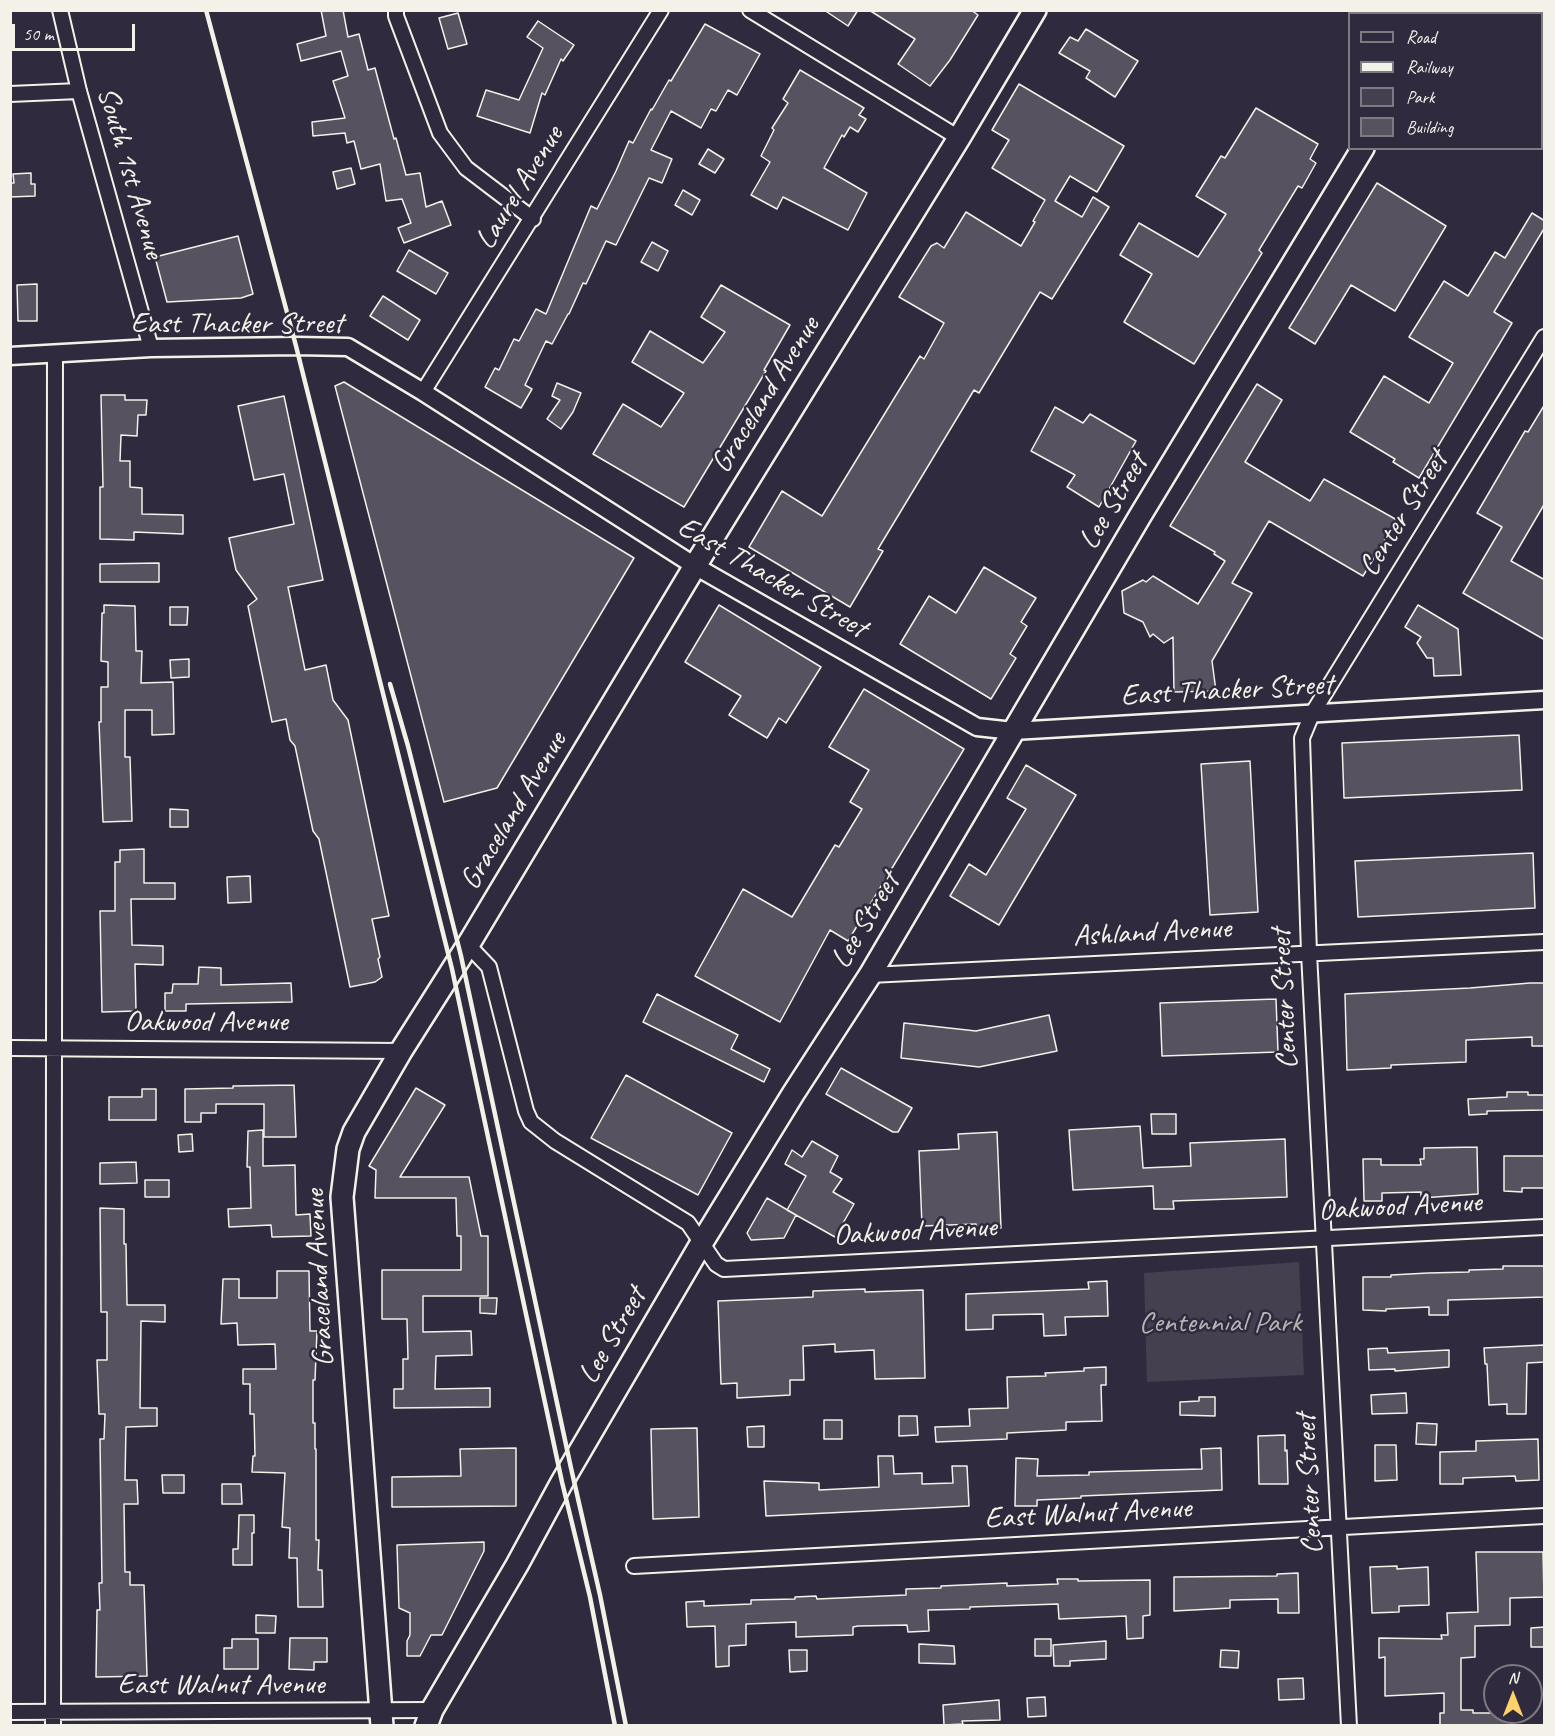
<!DOCTYPE html>
<html>
<head>
<meta charset="utf-8">
<style>
  body { margin:0 }
  #map { position:relative; width:1555px; height:1736px; overflow:hidden; background:#2f2a3d; font-family:Caveat,sans-serif }
  canvas { display:block }
  .frame { position:absolute; inset:0; border:12px solid #f4f1e8; pointer-events:none }
  .legend { position:absolute; left:1348px; top:12px; width:195px; height:138px; box-sizing:border-box; background:#2f2a3d; border:2px solid #7e7a81; margin:0; padding:8px 10px; list-style:none; font-size:18px; color:#f4f1e8 }
  .legend li { display:flex; align-items:center; gap:12px; height:30px }
  .legend b { width:30px; border:2px solid #7e7a81 }
  .north { position:absolute; left:1483px; top:1664px; width:60px; height:60px; box-sizing:border-box; background:#2f2a3d; border:2px solid #7e7a81; border-radius:50%; rotate:0deg; font-size:16px; font-weight:700; line-height:24px; text-align:center; color:#f4f1e8 }
  .north::after { content:''; display:block; margin:auto; width:21px; height:27px; background:#ffd166; clip-path:polygon(50% 0,100% 100%,50% 72%,0 100%) }
  .scale { position:absolute; left:12px; top:24px; width:123px; height:27px; box-sizing:border-box; border:3px solid #f4f1e8; border-top:0; padding-left:8px; font-size:18px; line-height:21px; white-space:nowrap; color:#f4f1e8; -webkit-text-stroke:4px #2f2a3d; paint-order:stroke }
</style>
</head>
<body>
<div id="map">
<canvas width="1555" height="1736"></canvas>
<div class="frame"></div>
<ul class="legend">
<li><b style="height:8px;background:#2f2a3d"></b>Road</li>
<li><b style="height:8px;background:#f4f1e8"></b>Railway</li>
<li><b style="height:16px;background:#454050"></b>Park</li>
<li><b style="height:16px;background:#56525f"></b>Building</li>
</ul>
<div class="north">N</div>
<div class="scale">50 m</div>
</div>
<script>
const c = document.querySelector('canvas').getContext('2d');
c.lineJoin = 'round';
function paint(path, color) {
  c.fillStyle = color;
  c.fill(path, 'evenodd');
}
function poly(rows) {
  const path = new Path2D();
  for (const r of rows) {
    path.moveTo(r[0], r[1]);
    for (let i = 2; i < r.length; i += 2) path.lineTo(r[i], r[i + 1]);
  }
  return path;
}
function stroke(path, color, width, dash) {
  c.strokeStyle = color;
  c.lineWidth = width;
  c.lineCap = dash ? 'butt' : 'round';
  c.setLineDash(dash || []);
  c.stroke(path);
}
function label(font, color, halo, rows, align = 'center') {
  c.font = font + ' Caveat,sans-serif';
  c.lineWidth = 5;
  c.setLineDash([]);
  c.textBaseline = 'middle';
  c.strokeStyle = halo;
  c.fillStyle = color;
  for (const [text, x, y, turn = 0] of rows) {
    c.save();
    c.translate(x, y);
    c.rotate((+turn || 0) * Math.PI / 180);
    c.textAlign = isNaN(turn) ? turn : align;
    if (halo) c.strokeText(text, 0, 0);
    c.fillText(text, 0, 0);
    c.restore();
  }
}
paint(poly([
  [1299,1262,1304,1375,1147,1382,1144,1273]
]), '#454050');
const building = poly([
  [321,10,343,10,348,37,359,34,368,70,375,68,394,139,396,138,406,175,420,173,426,207,442,201,451,225,404,243,398,228,411,223,402,199,386,201,380,164,361,169,354,141,347,143,345,133,313,136,312,122,345,118,333,81,348,76,341,51,301,61,297,44,326,36,321,10],
  [824,10,858,10,848,26,824,10],
  [869,10,971,10,978,15,950,60,930,86,898,64,915,39,869,10],
  [458,13,467,44,448,49,439,18,458,13],
  [538,21,574,45,563,61,561,59,545,95,542,93,530,133,477,116,486,90,519,100,543,48,527,37,538,21],
  [705,24,760,54,737,95,728,90,716,111,711,109,701,128,671,111,651,150,672,159,662,183,649,178,616,245,606,241,586,284,583,283,569,314,568,314,552,344,546,341,525,385,532,389,521,408,485,387,495,368,499,370,514,339,519,341,536,309,546,314,591,206,597,209,616,171,629,141,633,143,651,109,652,110,669,80,671,81,705,24],
  [1086,29,1138,61,1115,97,1086,78,1090,71,1059,53,1070,37,1078,41,1086,29],
  [800,70,864,108,859,115,866,119,858,132,850,127,844,137,842,135,824,168,867,193,848,230,783,197,777,209,751,195,770,162,761,156,774,130,772,128,788,103,783,99,800,70],
  [1019,84,1124,146,1097,192,1070,176,1055,201,1082,217,1093,197,1109,207,1052,299,1040,292,979,393,974,390,878,549,883,551,850,607,749,547,782,491,822,516,920,356,924,359,944,323,899,297,931,246,937,243,944,248,966,212,1021,246,1035,222,1033,221,1045,200,992,168,1009,140,992,130,1019,84],
  [1256,108,1318,144,1310,159,1316,163,1302,188,1298,186,1259,250,1262,253,1194,364,1124,322,1152,274,1120,255,1139,223,1198,257,1226,214,1196,196,1221,156,1225,158,1256,108],
  [708,149,724,159,715,173,699,164,708,149],
  [351,168,355,184,337,189,333,172,351,168],
  [31,173,31,184,35,184,35,196,10,197,10,183,14,183,13,174,31,173],
  [1377,183,1446,226,1395,311,1351,285,1315,344,1289,328,1377,183],
  [683,190,700,200,692,215,675,205,683,190],
  [1532,213,1545,221,1545,227,1494,312,1512,323,1419,478,1393,462,1395,459,1350,432,1384,376,1429,403,1453,363,1409,337,1444,281,1468,296,1495,252,1505,258,1532,213],
  [238,236,253,294,241,298,167,302,155,257,238,236],
  [652,242,668,251,658,271,641,262,652,242],
  [409,250,448,273,436,294,397,271,409,250],
  [37,284,37,321,18,321,17,285,37,284],
  [721,285,790,325,764,370,766,371,684,507,593,454,623,404,661,427,684,393,632,362,650,331,703,363,725,332,701,317,721,285],
  [383,296,420,320,408,340,370,316,383,296],
  [344,382,634,558,497,788,444,802,335,386,344,382],
  [557,383,581,393,573,412,561,429,547,419,560,400,552,396,557,383],
  [1257,384,1282,400,1245,462,1310,501,1324,479,1397,520,1363,576,1269,521,1232,583,1252,593,1212,661,1216,691,1174,692,1173,637,1164,643,1153,634,1150,637,1143,622,1124,613,1122,591,1143,580,1146,582,1153,576,1198,604,1225,561,1214,554,1215,552,1170,526,1257,384],
  [101,395,125,395,125,400,147,400,146,415,138,415,137,436,121,435,120,461,130,461,130,487,142,488,142,514,183,515,183,534,134,532,134,540,100,539,100,487,103,487,101,395],
  [284,396,323,580,288,587,305,670,326,665,333,700,348,720,389,916,372,919,380,957,378,959,382,977,375,982,350,987,319,839,313,831,295,746,290,740,286,719,272,722,248,606,257,599,236,570,229,538,294,524,284,474,254,480,238,406,284,396],
  [1545,404,1545,503,1511,561,1545,580,1545,640,1463,593,1502,527,1477,513,1525,431,1528,432,1545,404],
  [1055,407,1083,423,1090,414,1136,441,1099,507,1067,487,1075,475,1031,451,1055,407],
  [159,563,159,582,100,582,100,564,159,563],
  [984,567,1036,598,1021,622,1027,626,1010,654,1016,658,991,699,900,644,929,596,956,613,984,567],
  [104,605,135,606,136,651,142,651,141,683,173,682,174,734,152,735,152,710,125,710,125,757,130,757,132,821,103,822,99,722,101,722,101,687,108,687,108,662,101,661,102,613,104,613,104,605],
  [719,605,821,667,786,723,779,718,767,738,729,715,741,696,685,662,719,605],
  [1418,605,1458,629,1461,675,1434,676,1433,658,1427,658,1417,643,1421,637,1405,627,1418,605],
  [170,607,188,607,187,625,170,625,170,607],
  [189,659,189,677,171,678,170,660,189,659],
  [864,689,964,749,848,941,830,930,780,1022,695,976,743,889,792,917,835,845,839,847,862,809,850,802,869,770,829,747,864,689],
  [1519,735,1522,790,1344,798,1342,743,1519,735],
  [1250,761,1258,912,1210,915,1201,764,1250,761],
  [1026,765,1076,795,999,925,950,896,969,864,986,875,1026,809,1007,798,1026,765],
  [170,809,188,810,188,827,170,827,170,809],
  [144,849,144,883,175,883,175,899,131,899,132,945,163,946,163,965,135,964,136,1011,102,1012,100,911,115,911,115,862,120,862,120,850,144,849],
  [1533,853,1535,908,1358,917,1355,861,1533,853],
  [250,876,251,902,228,903,227,877,250,876],
  [199,967,221,968,221,985,291,983,292,1002,186,1004,186,1011,165,1011,165,993,172,993,173,984,198,984,199,967],
  [1530,983,1545,983,1545,1046,1532,1046,1532,1037,1466,1040,1466,1062,1391,1065,1391,1068,1347,1070,1345,994,1470,988,1530,983],
  [657,994,738,1035,731,1049,770,1069,764,1082,643,1022,657,994],
  [1276,999,1278,1052,1162,1056,1160,1003,1276,999],
  [1049,1015,1057,1051,979,1067,901,1058,904,1023,976,1031,1049,1015],
  [841,1068,912,1108,898,1132,893,1132,826,1094,841,1068],
  [626,1075,732,1133,698,1195,591,1138,626,1075],
  [294,1085,296,1137,264,1137,264,1104,216,1104,216,1113,201,1113,201,1122,185,1122,185,1089,233,1088,233,1086,294,1085],
  [416,1088,445,1105,400,1177,469,1177,481,1236,488,1236,488,1296,423,1296,423,1332,471,1331,472,1355,436,1356,435,1389,490,1388,490,1407,394,1408,394,1389,403,1389,403,1359,408,1359,407,1319,382,1319,382,1270,461,1270,461,1236,457,1236,456,1198,375,1198,376,1170,369,1166,416,1088],
  [142,1089,156,1089,156,1120,109,1120,109,1097,142,1097,142,1089],
  [1507,1092,1528,1092,1528,1095,1545,1095,1545,1110,1487,1111,1487,1114,1469,1115,1468,1099,1507,1097,1507,1092],
  [1151,1114,1176,1114,1176,1134,1152,1134,1151,1114],
  [1140,1126,1143,1168,1191,1166,1190,1143,1285,1139,1287,1197,1173,1201,1174,1209,1154,1209,1153,1186,1073,1190,1069,1130,1140,1126],
  [263,1130,263,1166,295,1165,296,1215,310,1214,311,1236,272,1237,271,1225,229,1227,228,1209,251,1208,250,1167,247,1167,248,1131,263,1130],
  [997,1132,1001,1228,976,1229,976,1224,922,1226,919,1151,959,1149,958,1134,997,1132],
  [192,1134,193,1151,179,1152,178,1135,192,1134],
  [812,1141,838,1156,830,1172,842,1179,833,1192,854,1204,835,1237,787,1210,806,1176,785,1164,792,1150,802,1157,812,1141],
  [1477,1147,1478,1194,1421,1198,1421,1192,1382,1193,1382,1201,1364,1201,1363,1159,1381,1159,1381,1165,1421,1165,1420,1159,1424,1159,1424,1148,1477,1147],
  [1504,1156,1545,1156,1545,1188,1522,1188,1522,1192,1504,1191,1504,1156],
  [136,1162,137,1183,100,1184,100,1163,136,1162],
  [145,1180,169,1180,169,1197,145,1197,145,1180],
  [767,1198,796,1215,784,1238,751,1240,747,1233,767,1198],
  [100,1208,124,1209,124,1244,126,1244,127,1305,165,1305,165,1322,141,1321,140,1408,157,1408,157,1426,126,1427,125,1480,137,1480,138,1504,124,1504,125,1572,130,1572,130,1585,144,1585,147,1676,96,1677,97,1610,100,1610,99,1583,102,1583,100,1439,104,1439,105,1414,99,1414,97,1360,107,1360,107,1312,101,1312,100,1208],
  [1503,1266,1545,1266,1545,1297,1448,1300,1448,1315,1429,1315,1429,1307,1386,1309,1386,1311,1363,1310,1363,1277,1391,1277,1391,1275,1428,1273,1469,1272,1469,1270,1503,1269,1503,1266],
  [277,1271,309,1271,310,1331,317,1331,315,1380,313,1380,313,1423,315,1423,315,1449,316,1449,316,1540,319,1540,318,1570,322,1570,323,1607,298,1607,297,1558,289,1558,290,1528,282,1527,285,1473,252,1472,253,1456,255,1456,254,1414,250,1414,250,1384,243,1384,243,1369,276,1369,275,1344,238,1345,237,1323,221,1324,223,1279,239,1279,239,1298,277,1298,277,1271],
  [1107,1281,1108,1316,1065,1317,1066,1335,1044,1336,1043,1314,993,1315,993,1329,966,1330,966,1294,1089,1289,1088,1282,1107,1281],
  [865,1289,865,1292,923,1290,925,1378,875,1379,874,1350,835,1352,835,1344,803,1346,804,1380,790,1380,790,1395,737,1398,737,1383,721,1384,718,1301,813,1297,813,1291,865,1289],
  [480,1298,497,1298,496,1314,480,1313,480,1298],
  [1545,1345,1545,1362,1527,1363,1526,1414,1507,1414,1507,1404,1489,1405,1487,1364,1485,1364,1484,1348,1545,1345],
  [1387,1348,1388,1353,1449,1350,1449,1367,1395,1371,1395,1369,1369,1370,1368,1349,1387,1348],
  [1106,1367,1106,1385,1101,1385,1102,1421,1066,1422,1066,1430,1007,1433,1007,1439,936,1442,935,1427,970,1426,969,1409,1008,1408,1007,1377,1046,1376,1045,1373,1084,1371,1084,1368,1106,1367],
  [1406,1393,1407,1413,1372,1414,1371,1395,1406,1393],
  [1199,1397,1215,1397,1215,1416,1180,1415,1180,1402,1199,1401,1199,1397],
  [899,1416,917,1416,918,1435,899,1436,899,1416],
  [824,1420,842,1420,842,1439,824,1439,824,1420],
  [1417,1423,1437,1424,1436,1445,1416,1444,1417,1423],
  [764,1426,764,1447,748,1447,747,1427,764,1426],
  [697,1428,699,1517,653,1519,651,1429,697,1428],
  [1285,1435,1285,1451,1287,1450,1288,1484,1259,1484,1258,1436,1285,1435],
  [1538,1439,1539,1480,1516,1481,1515,1476,1463,1478,1463,1484,1440,1484,1440,1452,1476,1451,1476,1441,1538,1439],
  [1375,1445,1396,1445,1397,1480,1375,1481,1375,1445],
  [516,1448,516,1506,392,1507,392,1477,461,1476,460,1449,516,1448],
  [1221,1448,1222,1490,1081,1496,1081,1498,1037,1500,1037,1506,1015,1506,1016,1458,1038,1459,1037,1476,1089,1475,1089,1472,1202,1469,1201,1449,1221,1448],
  [878,1456,893,1456,894,1474,922,1473,922,1484,953,1483,952,1466,967,1466,969,1506,766,1516,764,1481,819,1483,819,1490,879,1487,878,1456],
  [162,1475,184,1475,184,1493,163,1493,162,1475],
  [222,1484,241,1484,242,1504,222,1504,222,1484],
  [239,1515,254,1515,254,1533,252,1533,252,1565,233,1565,233,1549,238,1549,239,1515],
  [484,1542,484,1551,442,1635,431,1635,420,1656,407,1656,407,1641,410,1635,410,1613,399,1608,397,1545,484,1542],
  [1476,1552,1543,1552,1544,1597,1510,1598,1510,1625,1475,1626,1475,1657,1461,1658,1461,1710,1473,1710,1473,1713,1511,1713,1512,1725,1440,1725,1440,1713,1444,1713,1444,1693,1385,1696,1385,1657,1379,1658,1379,1638,1442,1639,1441,1635,1448,1635,1447,1613,1478,1612,1476,1552],
  [1397,1566,1397,1569,1428,1567,1429,1605,1399,1606,1399,1612,1372,1613,1370,1567,1397,1566],
  [1298,1573,1299,1613,1278,1613,1278,1599,1230,1600,1230,1608,1174,1611,1174,1577,1277,1576,1277,1574,1298,1573],
  [1057,1579,1078,1579,1078,1581,1150,1580,1150,1615,1143,1616,1143,1638,1127,1639,1126,1616,1059,1619,1058,1604,970,1607,970,1609,928,1610,929,1631,908,1632,907,1625,858,1626,853,1627,853,1635,796,1637,796,1622,746,1624,746,1645,729,1646,729,1666,716,1667,715,1626,687,1627,686,1602,704,1601,704,1606,751,1604,751,1600,795,1599,795,1597,816,1596,817,1599,906,1595,906,1589,941,1588,941,1586,1007,1583,1007,1586,1058,1584,1057,1579],
  [256,1615,276,1616,275,1633,256,1633,256,1615],
  [1545,1627,1545,1647,1531,1647,1531,1628,1545,1627],
  [290,1638,327,1638,327,1662,314,1662,314,1670,289,1669,290,1638],
  [232,1639,258,1639,258,1669,224,1669,224,1648,232,1648,232,1639],
  [1035,1639,1051,1639,1051,1656,1035,1656,1035,1639],
  [1106,1641,1106,1659,1070,1661,1070,1666,1054,1666,1053,1645,1106,1641],
  [919,1644,954,1646,955,1664,919,1663,919,1644],
  [789,1650,807,1650,807,1671,790,1672,789,1650],
  [1221,1650,1239,1651,1238,1668,1220,1667,1221,1650],
  [1303,1678,1304,1699,1279,1700,1278,1679,1303,1678],
  [1045,1697,1046,1716,1028,1717,1027,1698,1045,1697],
  [999,1700,1000,1720,962,1721,963,1724,944,1725,943,1705,999,1700]
]);
paint(building, '#56525f');
stroke(building, '#f4f1e8', 1.5);
const minor = poly([
  [60,10,79,91,151,348],
  [396,10,396,16,440,133,466,168,533,219],
  [750,10,959,138],
  [10,94,79,91],
  [423,392,661,10],
  [468,945,489,967,526,1111,531,1122,555,1141,688,1223,716,1264,724,1269,1544,1227],
  [870,975,1544,942],
  [10,1048,401,1051],
  [634,1566,1544,1516],
  [10,1712,432,1710],
  [53,1726,55,354],
  [1349,1726,1309,953,1302,738,1312,714,1544,337]
]);
const tertiary = poly([
  [10,356,151,348,296,346,348,347,423,392,695,566,977,727,1013,731,1544,700]
]);
const primary = poly([
  [1444,14,1445,10],
  [382,1726,342,1197,348,1149,354,1132,401,1051,468,945,695,566,959,138,1035,10],
  [426,1726,432,1710,517,1565,562,1482,701,1244,793,1094,870,975,1140,516,1363,148]
]);
stroke(minor, '#f4f1e8', 18);
stroke(tertiary, '#f4f1e8', 21);
stroke(primary, '#f4f1e8', 26);
stroke(minor, '#2f2a3d', 14);
stroke(tertiary, '#2f2a3d', 16);
stroke(primary, '#2f2a3d', 21);
stroke(poly([
  [206,10,296,346,452,969,562,1482,590,1597,615,1726],
  [390,684,408,746,461,956,571,1468,600,1595,626,1726]
]), '#f4f1e8', 4.5);
label('30px', '#f4f1e8', '#2f2a3d', [
  ["South 1st Avenue",130,173,74],
  ["Laurel Avenue",520,188,-58],
  ["East Thacker Street",237,324],
  ["Graceland Avenue",766,395,-58],
  ["Lee Street",1114,502,-59],
  ["Center Street",1404,514,-58],
  ["East Thacker Street",772,578,30],
  ["East Thacker Street",1227,691,-3],
  ["Graceland Avenue",514,811,-59],
  ["Lee Street",866,921,-59],
  ["Ashland Avenue",1152,933,-3],
  ["Center Street",1285,999,-93],
  ["Oakwood Avenue",206,1022],
  ["Oakwood Avenue",1400,1207,-3],
  ["Oakwood Avenue",915,1232,-3],
  ["Graceland Avenue",320,1278,-93],
  ["Lee Street",613,1336,-60],
  ["Center Street",1310,1484,-93],
  ["East Walnut Avenue",1088,1514,-3],
  ["East Walnut Avenue",221,1685]
]);
label('30px', '#b7b3b3', '#2f2a3d', [
  ["Centennial Park",1220,1323]
]);
</script>
</body>
</html>
